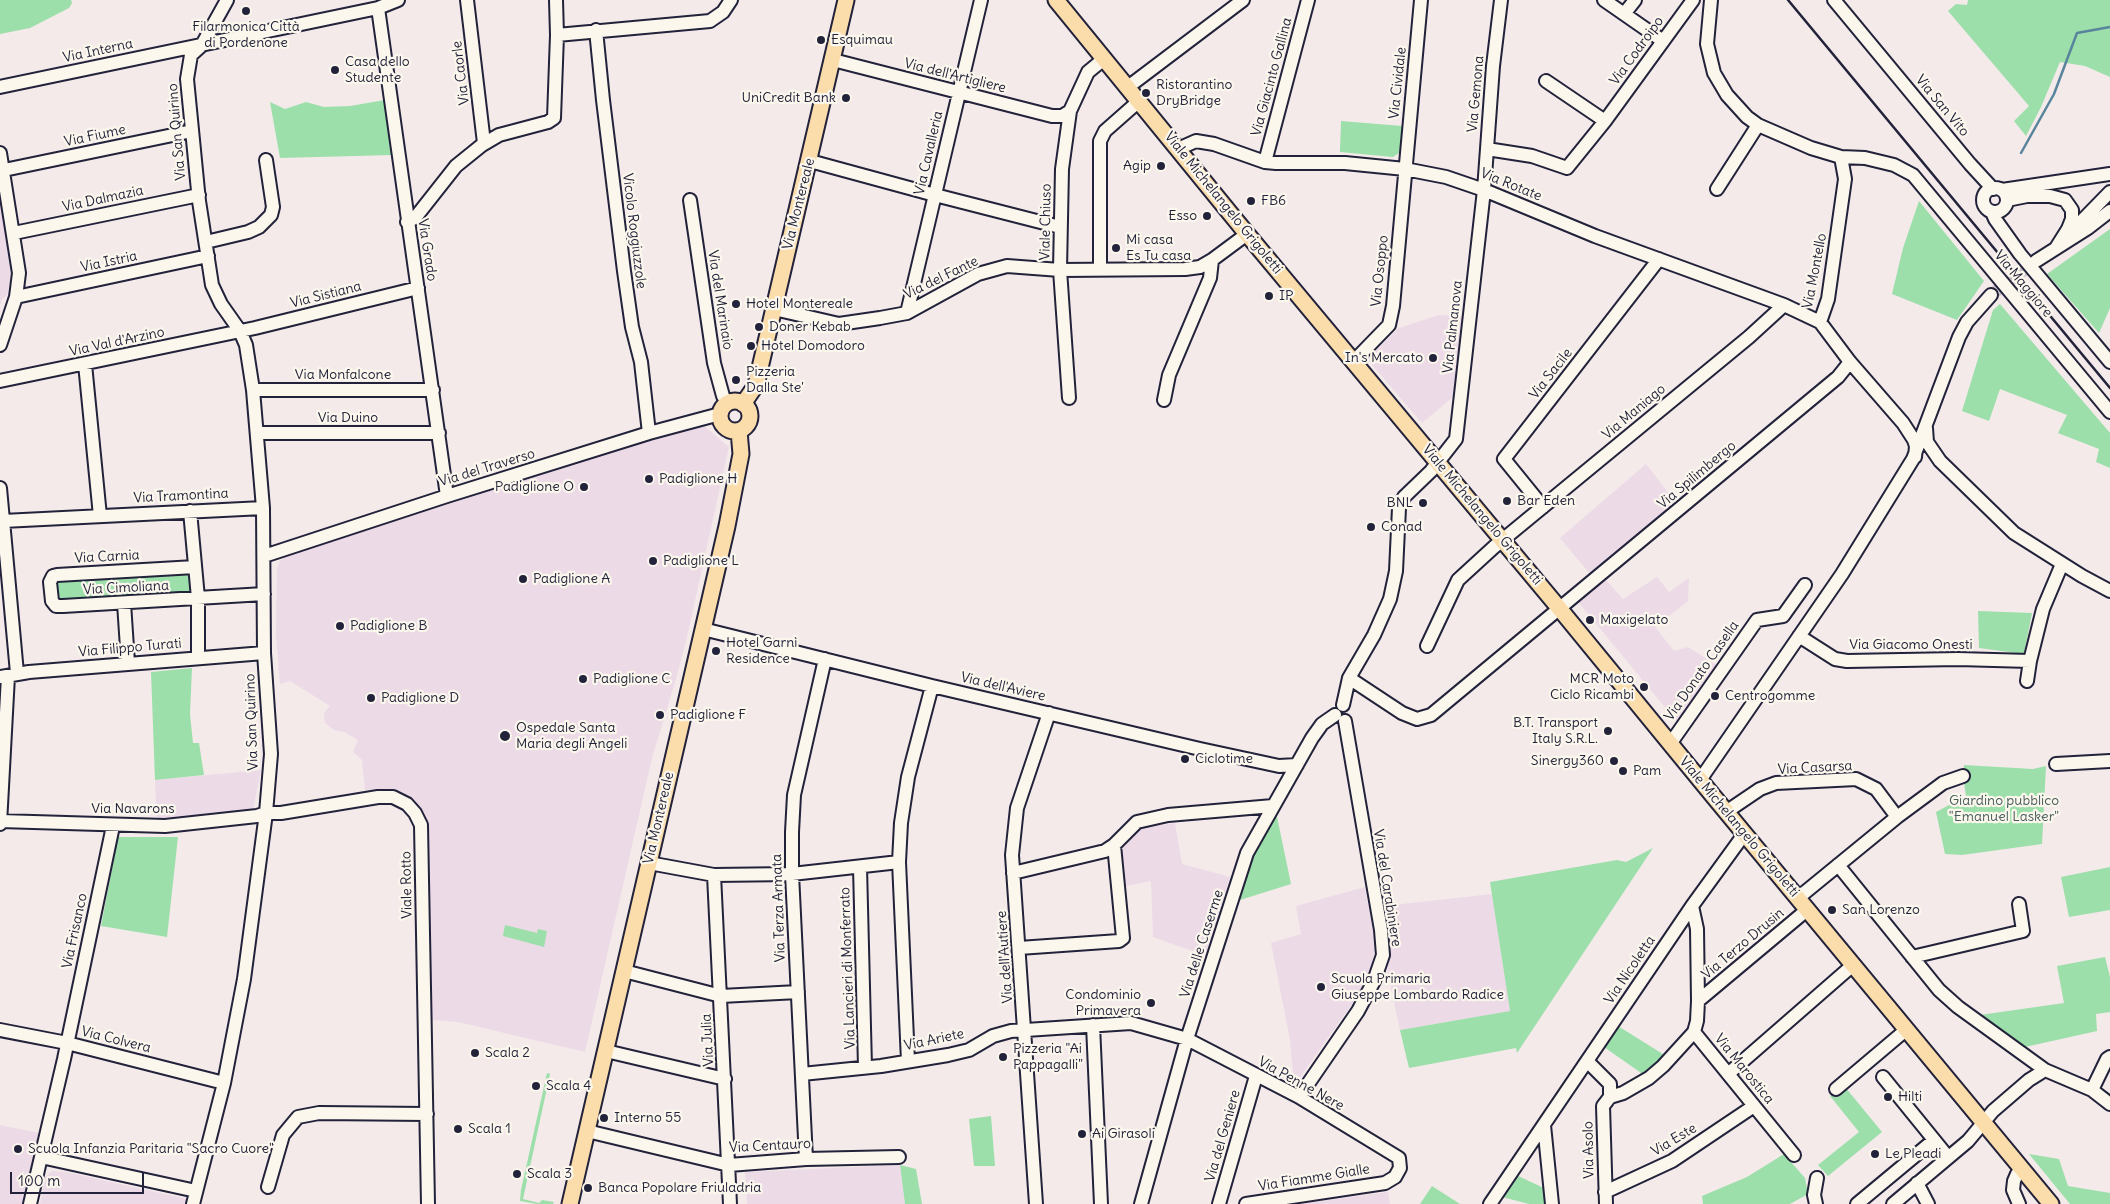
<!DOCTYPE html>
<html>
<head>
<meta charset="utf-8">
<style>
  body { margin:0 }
  #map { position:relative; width:2110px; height:1204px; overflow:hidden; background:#f4eaea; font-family:Delius,sans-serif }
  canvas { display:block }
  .scale { position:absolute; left:10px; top:1172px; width:134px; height:22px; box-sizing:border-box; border:2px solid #22223b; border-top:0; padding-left:6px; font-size:15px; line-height:18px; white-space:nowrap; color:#22223b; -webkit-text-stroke:4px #fbf7ec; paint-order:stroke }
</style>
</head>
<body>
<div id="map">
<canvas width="2110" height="1204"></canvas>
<div class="scale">100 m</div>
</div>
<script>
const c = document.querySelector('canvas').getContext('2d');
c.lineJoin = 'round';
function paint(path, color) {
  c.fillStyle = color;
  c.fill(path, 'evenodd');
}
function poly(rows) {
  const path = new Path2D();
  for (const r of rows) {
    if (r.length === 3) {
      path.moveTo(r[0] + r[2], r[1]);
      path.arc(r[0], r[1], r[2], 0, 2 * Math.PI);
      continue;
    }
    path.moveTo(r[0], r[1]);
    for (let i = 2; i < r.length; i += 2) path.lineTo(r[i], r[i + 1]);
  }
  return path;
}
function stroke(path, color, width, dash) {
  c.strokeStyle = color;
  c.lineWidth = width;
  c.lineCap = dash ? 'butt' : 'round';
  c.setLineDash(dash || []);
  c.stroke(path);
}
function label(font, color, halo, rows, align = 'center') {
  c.font = font + ' Delius,sans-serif';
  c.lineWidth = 4.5;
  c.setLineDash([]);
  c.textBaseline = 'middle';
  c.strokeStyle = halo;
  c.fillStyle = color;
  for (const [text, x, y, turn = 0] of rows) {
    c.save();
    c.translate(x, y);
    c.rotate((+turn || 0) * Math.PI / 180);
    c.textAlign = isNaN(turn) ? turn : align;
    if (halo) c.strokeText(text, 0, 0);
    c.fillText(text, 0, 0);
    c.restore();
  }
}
paint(poly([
  [0,192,12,272,7,295,2,299,0,306],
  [1439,315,1463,316,1454,396,1422,423,1367,359,1399,328],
  [704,426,729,447,687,637,676,679,652,758,585,1052,458,1022,432,1020,425,817,415,801,398,790,365,790,362,760,353,752,358,740,344,732,334,730,325,723,324,713,330,706,290,681,280,684,276,635,277,568,280,561,286,556,648,440],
  [1646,464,1677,504,1591,575,1560,538],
  [1657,577,1669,592,1689,578,1688,601,1655,627,1674,651,1688,647,1718,666,1678,723,1579,603,1606,580,1623,599],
  [261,770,253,810,157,821,155,780],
  [1175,823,1182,864,1230,877,1207,956,1153,937,1151,881,1122,887,1120,851,1141,828],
  [1365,887,1374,936,1375,948,1371,967,1359,994,1294,1086,1290,1040,1271,943,1301,934,1296,906],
  [1492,894,1510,1011,1400,1030,1388,974,1384,906],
  [0,1125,39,1133,34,1165,25,1204,0,1204],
  [900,1165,905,1204,747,1204,745,1172],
  [52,1171,66,1172,187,1199,185,1204,40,1204,45,1177],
  [1388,1192,1390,1204,1300,1204]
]), '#ecdae7');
paint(poly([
  [0,0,71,0,72,3,69,8,30,28,0,34],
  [1968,0,2110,0,2110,77,2085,66,2060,62,2041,107,2026,136,2014,121,2029,106,1948,11,1956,4,1967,5],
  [385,100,392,155,280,158,270,102,285,109,306,102,324,107,350,106],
  [1341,121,1402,126,1402,145,1399,153,1393,157,1340,152],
  [1919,201,1984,281,1957,320,1892,294,1903,248],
  [2110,229,2110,308,2099,333,2047,274],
  [2000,304,2110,433,2110,468,2096,462,2099,449,2058,433,2067,415,2000,389,1989,421,1962,411,1993,310],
  [195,567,198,598,56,606,53,576],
  [1978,611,2032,613,2024,654,1979,648],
  [192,668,190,714,193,743,199,743,204,775,155,780,151,672],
  [1964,765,2033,769,2046,766,2042,844,1962,855,1945,854,1936,812,1966,796,1963,776],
  [1276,812,1291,884,1240,900,1250,864],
  [118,837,178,837,167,937,101,926],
  [1653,848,1517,1053,1516,1048,1409,1068,1400,1030,1510,1011,1490,882,1617,860,1626,862],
  [2110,867,2110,910,2069,917,2061,877],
  [505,925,537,933,538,929,547,931,544,947,503,936],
  [2105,957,2110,977,2110,1012,2096,1014,2097,1031,2025,1047,1980,1015,2064,1003,2057,966],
  [1618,1026,1666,1056,1644,1075,1604,1047],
  [547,1073,550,1074,523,1199,539,1203,542,1200,554,1202,553,1204,537,1204,520,1201,521,1190],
  [1845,1087,1882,1132,1828,1176,1818,1165,1859,1132,1830,1096],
  [991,1116,995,1166,974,1166,969,1119],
  [1784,1154,1805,1178,1808,1194,1790,1204,1703,1204,1702,1196,1747,1177],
  [2029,1154,2059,1159,2068,1186,2110,1193,2110,1204,2070,1204],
  [900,1165,916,1169,922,1204,905,1204],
  [1516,1175,1546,1189,1547,1204,1529,1204,1502,1197],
  [1432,1186,1460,1204,1420,1204]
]), '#9cdfaa');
stroke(poly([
  [2021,153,2054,94,2077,33,2110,27]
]), '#58849c', 2.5);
stroke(poly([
  [1991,295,2036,261]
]), '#cac2c7', 12, [12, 6]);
const minor = poly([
  [467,0,484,143],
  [1604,0,1663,41],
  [1711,0,1707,44,1714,73,1727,95,1747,117,1758,125,1811,148,1841,157,1865,158,1894,165,1913,175,2110,412],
  [1834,0,1970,164,1993,189],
  [378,8,447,496],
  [1624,14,1635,0],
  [596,30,603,100,624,271,632,327,641,362,649,433],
  [557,35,710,21,723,12,731,0],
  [833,60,1052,116,1062,116,1070,111],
  [1546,81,1605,121],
  [0,87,378,8,398,0],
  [1128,87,1243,0],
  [1178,149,1196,141,1214,144,1265,162,1276,163,1345,163,1405,169,1446,177,1484,190,1595,236,1784,305,1820,322,1850,362,1903,423,1914,440,1916,446,1915,457],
  [1487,149,1532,156,1567,168,1605,121,1693,0],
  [0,153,19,273,16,297,0,345],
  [810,161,935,195,1060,227],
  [1265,162,1308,0],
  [4,170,192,131],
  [1995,200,12],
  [1717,189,1758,125],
  [2002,190,2110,174],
  [690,200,714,363,723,396,728,403],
  [2007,200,2027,196,2050,196,2065,200,2072,210,2072,219,2068,229,2056,248],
  [1992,212,1995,219,2020,254,2110,362],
  [407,222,415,218,456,166,482,145,499,135,548,122,554,118,557,35,556,0],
  [14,233,199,195],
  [2070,233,2110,192],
  [206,242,248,232,259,227,271,215,273,207,266,160],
  [2036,261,2088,228,2110,211],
  [1100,269,1100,141,1105,131,1139,101],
  [16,297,208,256],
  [774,309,839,324,880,318,907,313,978,274,1007,266,1060,270,1185,269,1200,267,1212,260,1247,234],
  [907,313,981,0],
  [1820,322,1828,299,1845,179,1841,157],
  [1354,361,1389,325,1393,306,1421,0],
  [85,364,100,516],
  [0,381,255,328,418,288],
  [253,390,433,390],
  [1069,398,1060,270,1062,169,1070,111,1088,72,1105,58],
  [1164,400,1169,375,1210,278,1212,260],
  [1926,428,1927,442,1940,461,2014,533,2082,576,2110,591],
  [258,433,439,433],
  [0,488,17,673],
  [1543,507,1504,459,1659,259],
  [190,511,198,598,198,657],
  [3,521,263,508],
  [264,556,447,496,649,433,720,414],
  [195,567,57,575,53,576,50,582,52,601,56,606,63,606,264,594],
  [124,603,128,663],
  [703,629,932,686,1200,749,1279,766,1297,765],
  [1799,636,1835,659,1847,661,1958,659,2030,661,2043,609,2062,564],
  [1427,646,1458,580,1494,547,1749,337,1784,305],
  [0,677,29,672,264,653],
  [1349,678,1402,713,1417,719,1431,715,1838,377,1850,362],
  [2027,681,2030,661],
  [1343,705,1349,678,1374,635,1390,599,1396,571,1399,508,1404,497,1431,471,1456,439,1484,190,1493,66,1501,0],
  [1670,744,1757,620,1783,616,1805,585],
  [2056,764,2110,761],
  [1700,780,1842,574,1913,459,1959,337,1967,322,1991,295],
  [1726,812,1760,789,1776,783,1856,779,1876,789,1897,817],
  [0,821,165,826,257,816,266,813,281,813,378,797,393,797,407,804,415,813,421,825,428,1204],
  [0,824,8,676],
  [113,826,64,1059,41,1157,196,1191],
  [649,863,714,875,792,874,899,862],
  [1838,865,1939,990,1958,1007,2045,1070],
  [860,867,865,1067],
  [1013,873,1105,851,1114,845,1137,822,1168,815,1273,806],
  [714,875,730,1204],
  [1798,898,1897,817,1943,783,1963,776],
  [1692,906,1697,929,1698,1001,1697,1021,1694,1032,1794,1155],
  [1019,948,1119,941,1123,938,1114,845],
  [1912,957,2023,931,2019,904],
  [624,971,721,996,798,992],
  [1698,1001,1808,909],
  [1093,1025,1101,1204],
  [0,1030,67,1043,224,1083],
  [606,1051,725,1079],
  [908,1061,899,862,901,823,908,777,932,686],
  [1587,1061,1610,1084,1610,1097],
  [802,1074,881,1066,948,1055,969,1050,993,1036,1011,1031,1131,1023,1187,1039,1299,1097,1399,1158,1400,1168,1395,1177,1385,1183,1246,1204],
  [1728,1074,1853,965],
  [1883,1077,1948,1157],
  [1836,1089,1907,1029],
  [2092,1090,2107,1059,2110,1057],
  [1299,1097,1358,1011,1374,981,1383,955,1381,930,1345,721],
  [1544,1125,1552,1204],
  [587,1131,729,1165,806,1159,899,1157],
  [806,1159,792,874,792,832,794,795,825,659],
  [1917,1183,1928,1204],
  [268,1187,283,1135,298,1117,319,1113,427,1114],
  [1605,1192,1672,1161,1754,1106],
  [30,1204,41,1157],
  [193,1204,224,1083,244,979,266,813,271,754,264,653,263,508,253,390,246,345,240,331,221,304,212,285,199,201,187,79,191,55,202,45,227,0],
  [1036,1204,1012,855,1017,808,1049,713],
  [1141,1204,1187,1039,1247,853,1312,738,1322,724,1335,715],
  [1219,1204,1256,1076],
  [1490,1204,1692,906,1745,833],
  [1606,1204,1603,1106,1610,1097,1623,1093,1649,1078,1663,1066,1694,1032],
  [1816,1204,1814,1195,1817,1178],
  [1857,1204,1934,1140],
  [1893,1204,1968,1141,1993,1111,2029,1080,2045,1070,2092,1090,2110,1104],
  [2019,1204,2013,1190,2014,1181,2017,1174,2022,1168]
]);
const major = poly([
  [1056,0,1247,234,1559,608,1714,797,2051,1204],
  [735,416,15],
  [743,404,756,385,846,0],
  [570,1204,727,526,741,454,739,431]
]);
stroke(minor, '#22223b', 16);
stroke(major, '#22223b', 19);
stroke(minor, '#fbf7ec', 12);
stroke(major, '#fbddab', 15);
stroke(poly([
  [1788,0,2110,388]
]), '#22223b', 2.5);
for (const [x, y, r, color] of [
  [246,11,5,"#22223b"],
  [821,40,5,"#22223b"],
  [335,70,5,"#22223b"],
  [1146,93,5,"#22223b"],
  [846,98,5,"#22223b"],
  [1161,166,5,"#22223b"],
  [1251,201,5,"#22223b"],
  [1207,216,5,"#22223b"],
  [1116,248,5,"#22223b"],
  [1269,296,5,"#22223b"],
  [736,304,5,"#22223b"],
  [759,327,5,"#22223b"],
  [751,346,5,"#22223b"],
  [1433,358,5,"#22223b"],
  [736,380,5,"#22223b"],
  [649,479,5,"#22223b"],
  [584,487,5,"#22223b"],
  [1507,501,5,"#22223b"],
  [1423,503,5,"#22223b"],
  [1371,527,5,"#22223b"],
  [653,561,5,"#22223b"],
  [523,579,5,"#22223b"],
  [1590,620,5,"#22223b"],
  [340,626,5,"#22223b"],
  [716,651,5,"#22223b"],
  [583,679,5,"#22223b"],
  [1644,687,5,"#22223b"],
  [1715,696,5,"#22223b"],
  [371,698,5,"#22223b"],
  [660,715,5,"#22223b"],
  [1608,731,5,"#22223b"],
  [505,736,6,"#22223b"],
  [1185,759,5,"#22223b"],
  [1614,761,5,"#22223b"],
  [1623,771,5,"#22223b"],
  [1832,910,5,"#22223b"],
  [1321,987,5,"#22223b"],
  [1151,1003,5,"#22223b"],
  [475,1053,5,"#22223b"],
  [1003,1057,5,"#22223b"],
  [536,1086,5,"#22223b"],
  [1888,1097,5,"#22223b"],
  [604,1118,5,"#22223b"],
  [458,1129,5,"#22223b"],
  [1082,1134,5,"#22223b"],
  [18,1149,5,"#22223b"],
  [1875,1154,5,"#22223b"],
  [517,1174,5,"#22223b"],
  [588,1188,5,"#22223b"]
]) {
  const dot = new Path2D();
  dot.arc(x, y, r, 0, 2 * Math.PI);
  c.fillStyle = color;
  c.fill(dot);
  stroke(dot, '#fbf7ec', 2);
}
label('14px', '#22223b', '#fbf7ec', [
  ["Filarmonica Città",246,27,"center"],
  ["di Pordenone",246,43,"center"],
  ["Esquimau",831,40],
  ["Casa dello",345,62],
  ["Studente",345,78],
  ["Ristorantino",1156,85],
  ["DryBridge",1156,101],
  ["UniCredit Bank",836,98,"right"],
  ["Agip",1151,166,"right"],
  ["FB6",1261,201],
  ["Esso",1197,216,"right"],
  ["Mi casa",1126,240],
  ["Es Tu casa",1126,256],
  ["IP",1279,296],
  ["Hotel Montereale",746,304],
  ["Doner Kebab",769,327],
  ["Hotel Domodoro",761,346],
  ["In's Mercato",1423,358,"right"],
  ["Pizzeria",746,372],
  ["Dalla Ste'",746,388],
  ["Padiglione H",659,479],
  ["Padiglione O",574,487,"right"],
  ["Bar Eden",1517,501],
  ["BNL",1413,503,"right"],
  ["Conad",1381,527],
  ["Padiglione L",663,561],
  ["Padiglione A",533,579],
  ["Maxigelato",1600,620],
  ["Padiglione B",350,626],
  ["Hotel Garnì",726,643],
  ["Residence",726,659],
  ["Padiglione C",593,679],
  ["MCR Moto",1634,679,"right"],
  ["Ciclo Ricambi",1634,695,"right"],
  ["Centrogomme",1725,696],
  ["Padiglione D",381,698],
  ["Padiglione F",670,715],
  ["B.T. Transport",1598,723,"right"],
  ["Italy S.R.L.",1598,739,"right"],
  ["Ospedale Santa",516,728],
  ["Maria degli Angeli",516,744],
  ["Ciclotime",1195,759],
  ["Sinergy360",1604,761,"right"],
  ["Pam",1633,771],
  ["San Lorenzo",1842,910],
  ["Scuola Primaria",1331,979],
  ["Giuseppe Lombardo Radice",1331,995],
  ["Condominio",1141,995,"right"],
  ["Primavera",1141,1011,"right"],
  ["Pizzeria \"Ai",1013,1049],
  ["Pappagalli\"",1013,1065],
  ["Scala 2",485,1053],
  ["Scala 4",546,1086],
  ["Hilti",1898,1097],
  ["Interno 55",614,1118],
  ["Scala 1",468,1129],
  ["Ai Girasoli",1092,1134],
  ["Scuola Infanzia Paritaria \"Sacro Cuore\"",28,1149],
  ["Le Pleadi",1885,1154],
  ["Scala 3",527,1174],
  ["Banca Popolare Friuladria",598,1188]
], 'left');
label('14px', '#22223b', '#fbf7ec', [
  ["Via Interna",98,51,-12],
  ["Via Codroipo",1637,51,-54],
  ["Via Caorle",461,73,-97],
  ["Via dell'Artigliere",955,76,14],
  ["Via Giacinto Gallina",1272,77,-75],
  ["Via Cividale",1398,83,-84],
  ["Via Gemona",1476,94,-85],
  ["Via San Vito",1942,106,50],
  ["Via San Quirino",177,132,-95],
  ["Via Fiume",95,136,-12],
  ["Via Cavalleria",929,153,-77],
  ["Via Rotate",1511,185,22],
  ["Via Dalmazia",103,199,-12],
  ["Viale Michelangelo Grigoletti",1223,203,51],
  ["Via Montereale",799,204,-76],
  ["Viale Chiuso",1046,222,-89],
  ["Vicolo Roggiuzzole",634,231,83],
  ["Via Grado",427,250,81],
  ["Via Istria",109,262,-12],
  ["Via Osoppo",1380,271,-84],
  ["Via Montello",1815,271,-79],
  ["Via del Fante",941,278,-26],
  ["Via Maggiore",2023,284,50],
  ["Via Sistiana",326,295,-14],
  ["Via del Marinaio",720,300,81],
  ["Via Palmanova",1453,327,-84],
  ["Via Val d'Arzino",117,342,-12],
  ["Via Sacile",1551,374,-52],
  ["Via Monfalcone",343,375],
  ["Via Maniago",1634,412,-40],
  ["Via Duino",348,418],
  ["Via del Traverso",487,468,-17],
  ["Via Spilimbergo",1697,475,-40],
  ["Via Tramontina",181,496,-3],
  ["Viale Michelangelo Grigoletti",1482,515,50],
  ["Via Carnia",107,557,-3],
  ["Via Cimoliana",126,588,-3],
  ["Via Giacomo Onesti",1911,645],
  ["Via Filippo Turati",130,648,-5],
  ["Via Donato Casella",1702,671,-55],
  ["Via dell'Aviere",1003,687,13],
  ["Via San Quirino",252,722,-92],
  ["Via Casarsa",1815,768,-3],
  ["Via Navarons",133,809],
  ["Via Montereale",659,818,-77],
  ["Viale Michelangelo Grigoletti",1739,827,50],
  ["Viale Rotto",407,885,-91],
  ["Via del Carabiniere",1387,888,81],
  ["Via Terza Armata",779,908,-92],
  ["Via Frisanco",75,931,-78],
  ["Via delle Caserme",1202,944,-72],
  ["Via Terzo Drusin",1743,944,-40],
  ["Via dell'Autiere",1005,957,-94],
  ["Via Lancieri di Monferrato",848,968,-92],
  ["Via Nicoletta",1630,970,-56],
  ["Via Colvera",116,1040,14],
  ["Via Julia",708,1040,-93],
  ["Via Ariete",934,1040,-12],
  ["Via Marostica",1744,1069,51],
  ["Via Penne Nere",1301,1084,29],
  ["Via del Geniere",1223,1136,-74],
  ["Via Este",1674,1140,-31],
  ["Via Centauro",770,1146,-3],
  ["Via Asolo",1589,1150,-91],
  ["Via Fiamme Gialle",1314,1178,-9]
]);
label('14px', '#475b5c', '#fbf7ec', [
  ["Giardino pubblico",2004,801],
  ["\"Emanuel Lasker\"",2004,817]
]);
</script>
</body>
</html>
